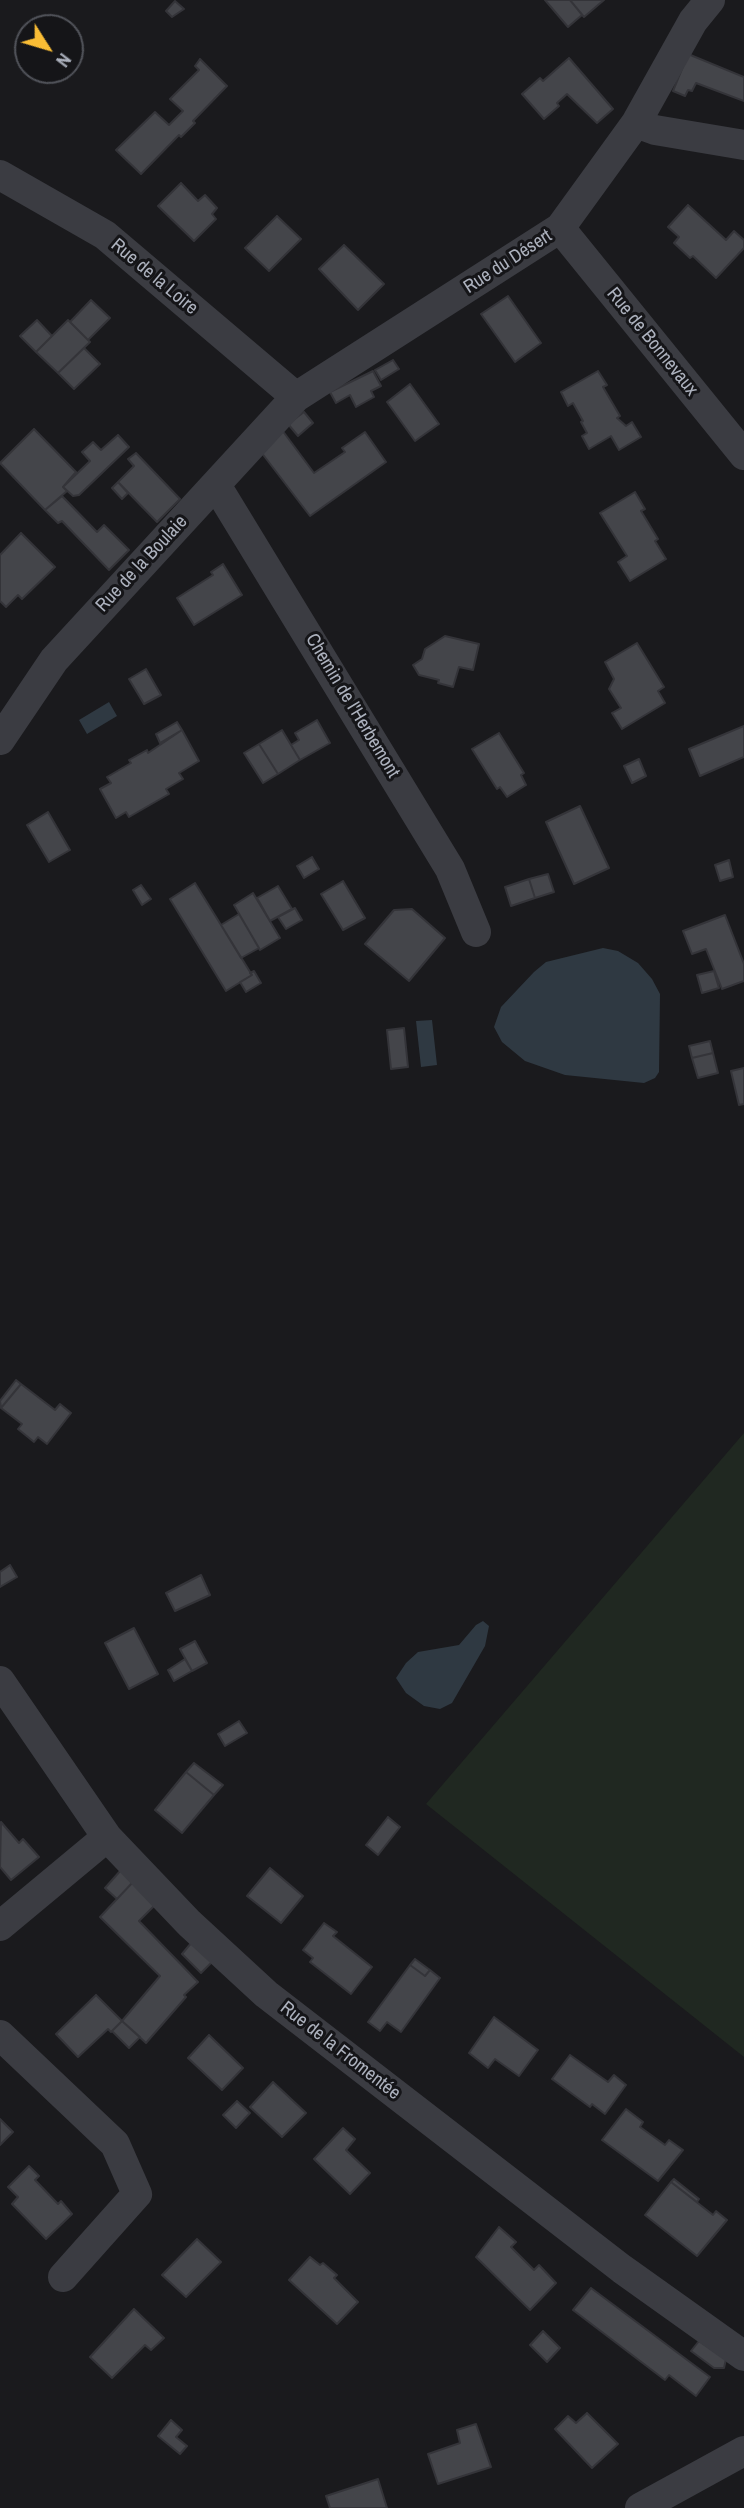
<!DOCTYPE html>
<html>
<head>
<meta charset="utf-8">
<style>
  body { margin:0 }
  #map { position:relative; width:744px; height:2508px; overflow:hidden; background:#1a1a1d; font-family:"Archivo Narrow",sans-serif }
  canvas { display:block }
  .north { position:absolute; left:14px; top:14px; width:70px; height:70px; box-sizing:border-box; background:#151518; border:2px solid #51535a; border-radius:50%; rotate:127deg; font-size:19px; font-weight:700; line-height:28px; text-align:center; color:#acb1bd }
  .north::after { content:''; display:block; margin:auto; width:24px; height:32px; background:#fabd35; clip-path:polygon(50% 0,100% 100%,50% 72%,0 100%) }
</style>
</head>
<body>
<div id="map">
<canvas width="744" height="2508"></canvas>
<div class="north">N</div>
</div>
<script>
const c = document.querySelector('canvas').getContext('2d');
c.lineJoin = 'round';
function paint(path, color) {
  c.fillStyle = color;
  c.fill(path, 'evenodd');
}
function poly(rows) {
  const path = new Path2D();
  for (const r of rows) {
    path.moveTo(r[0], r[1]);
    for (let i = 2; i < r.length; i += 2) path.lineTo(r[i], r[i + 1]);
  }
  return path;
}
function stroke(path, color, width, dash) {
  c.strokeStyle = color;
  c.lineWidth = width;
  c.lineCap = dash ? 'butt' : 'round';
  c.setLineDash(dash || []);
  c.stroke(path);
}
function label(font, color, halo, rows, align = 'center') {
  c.font = font + ' "Archivo Narrow",sans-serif';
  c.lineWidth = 6;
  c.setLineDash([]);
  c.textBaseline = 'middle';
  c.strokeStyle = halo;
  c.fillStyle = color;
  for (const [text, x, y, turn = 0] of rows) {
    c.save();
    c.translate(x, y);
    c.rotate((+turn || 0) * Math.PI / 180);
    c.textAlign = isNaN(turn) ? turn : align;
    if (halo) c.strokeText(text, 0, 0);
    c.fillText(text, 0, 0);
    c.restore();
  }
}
paint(poly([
  [744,1433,744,2057,426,1804]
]), '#202821');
paint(poly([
  [109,702,117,716,87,734,79,720],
  [603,948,618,951,638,963,652,979,660,994,659,1072,655,1078,644,1083,565,1075,525,1061,502,1042,494,1027,501,1007,534,972,546,962],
  [432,1020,437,1065,421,1067,416,1021],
  [483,1621,489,1626,485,1646,452,1703,440,1709,424,1706,406,1693,396,1678,406,1663,418,1652,459,1645,476,1625]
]), '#2f3942');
const building = poly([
  [545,0,570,0,582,15,568,27,545,0],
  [570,0,604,0,584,17,570,0],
  [175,1,184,9,172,17,166,11,175,1],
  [688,54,744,77,744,101,696,83,692,91,688,90,685,96,673,91,688,54],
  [569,58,613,109,597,123,567,94,557,103,559,106,544,119,522,94,540,78,543,81,569,58],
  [200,59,227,86,193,121,195,123,181,137,179,135,141,174,116,150,155,112,169,125,183,111,170,99,199,70,195,66,200,59],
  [181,183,198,201,205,195,217,208,212,214,216,219,194,241,158,206,181,183],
  [688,205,726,240,734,231,744,240,744,248,716,278,693,256,690,258,674,243,679,237,668,227,688,205],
  [277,216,301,239,269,271,245,248,277,216],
  [344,245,384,284,358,310,319,269,344,245],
  [508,296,541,343,515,362,481,314,508,296],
  [91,300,110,318,88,340,70,322,91,300],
  [37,320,52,336,36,352,20,336,37,320],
  [68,320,90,342,58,373,36,352,68,320],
  [84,348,100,364,74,389,58,373,84,348],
  [393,360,399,369,381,380,375,370,393,360],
  [373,371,381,386,371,391,374,397,356,407,350,395,336,403,330,392,373,371],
  [598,371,607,385,603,387,620,416,617,418,626,426,632,422,641,437,619,450,611,436,589,449,582,436,587,433,581,422,583,421,573,403,568,406,561,392,598,371],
  [410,384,439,424,415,441,387,402,410,384],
  [304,412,313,423,298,436,288,424,304,412],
  [34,429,76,472,63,487,67,491,45,510,0,463,34,429],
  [282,430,314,473,345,452,342,448,365,432,386,462,310,516,261,452,282,430],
  [118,435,129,447,79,495,73,496,63,487,90,461,82,452,93,442,101,450,118,435],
  [136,453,180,499,157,522,118,482,134,466,128,459,136,453],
  [118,482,128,493,122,499,112,488,118,482],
  [635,492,645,509,641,511,658,539,655,541,666,559,630,581,618,562,627,556,600,513,635,492],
  [62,496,97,532,104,525,129,550,109,570,62,521,58,523,45,510,62,496],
  [21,533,55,567,22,599,18,595,6,607,0,601,0,555,21,533],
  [223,564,242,595,194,625,177,598,213,575,211,572,223,564],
  [445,636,479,644,473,670,459,667,453,687,438,683,439,680,419,675,413,665,422,659,425,649,445,636],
  [637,643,664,687,658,691,665,703,622,729,612,713,621,708,609,689,614,679,605,662,637,643],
  [146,669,161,695,144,704,129,679,146,669],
  [317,720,330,743,300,760,291,745,299,740,295,733,317,720],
  [177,722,182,730,160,743,156,734,177,722],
  [744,726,744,757,700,776,689,749,744,726],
  [182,730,199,761,179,773,183,779,166,789,169,794,129,817,126,812,116,818,100,789,111,783,107,777,131,763,129,760,147,750,148,753,182,730],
  [282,730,300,760,278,774,259,744,282,730],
  [499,733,524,773,521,775,526,785,507,797,500,787,497,789,472,749,499,733],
  [259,744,278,774,263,783,244,753,259,744],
  [639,759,646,776,632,783,624,766,639,759],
  [580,806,609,868,574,884,546,822,580,806],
  [48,812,70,850,49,862,27,825,48,812],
  [312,857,319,869,304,878,297,866,312,857],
  [729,860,733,877,720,881,715,865,729,860],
  [548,874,554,892,535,898,529,879,548,874],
  [529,879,535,898,511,906,505,887,529,879],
  [343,881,365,918,343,930,321,894,343,881],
  [195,883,252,975,226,991,170,899,195,883],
  [141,885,151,899,142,905,133,890,141,885],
  [278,886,292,909,270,921,257,898,278,886],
  [253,893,280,938,260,950,234,905,253,893],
  [295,908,302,920,286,929,278,917,295,908],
  [412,909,445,938,409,981,365,944,394,910,412,909],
  [239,914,259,948,241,958,221,925,239,914],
  [725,915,744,964,744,981,722,989,706,949,692,954,683,931,725,915],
  [254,971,261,983,246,992,240,982,252,975,250,973,254,971],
  [714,971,719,988,702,993,697,975,714,971],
  [404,1028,408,1067,391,1069,387,1030,404,1028],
  [710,1041,713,1053,692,1058,689,1046,710,1041],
  [713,1053,718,1073,698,1078,692,1058,713,1053],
  [744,1068,744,1104,739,1105,731,1071,744,1068],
  [16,1380,21,1384,1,1408,0,1401,16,1380],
  [21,1384,55,1410,60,1404,71,1413,47,1444,38,1437,34,1442,18,1429,22,1424,1,1408,21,1384],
  [10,1565,17,1577,0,1587,0,1572,10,1565],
  [201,1575,210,1595,175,1611,166,1593,201,1575],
  [134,1628,158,1674,129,1689,105,1643,134,1628],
  [195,1641,207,1663,192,1671,180,1649,195,1641],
  [185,1659,192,1671,174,1681,168,1670,185,1659],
  [239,1721,247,1733,225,1746,218,1734,239,1721],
  [194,1763,223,1785,214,1795,186,1772,194,1763],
  [186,1772,214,1795,182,1833,155,1810,186,1772],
  [388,1817,400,1827,378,1855,366,1845,388,1817],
  [1,1822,19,1843,23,1839,39,1857,11,1880,0,1867,1,1822],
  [270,1868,303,1896,281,1923,247,1896,270,1868],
  [121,1870,133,1882,117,1899,105,1888,121,1870],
  [133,1882,156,1904,139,1921,198,1982,184,1995,186,1997,146,2043,122,2021,160,1976,100,1917,133,1882],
  [324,1923,337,1932,333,1936,372,1967,351,1994,310,1962,313,1958,303,1950,324,1923],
  [192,1942,212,1962,201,1973,182,1954,192,1942],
  [415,1959,430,1970,425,1976,410,1965,415,1959],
  [410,1965,425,1976,430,1970,440,1978,401,2032,387,2022,380,2031,368,2022,410,1965],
  [96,1995,122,2021,111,2032,108,2029,78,2057,56,2034,96,1995],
  [494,2017,538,2050,519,2076,495,2059,488,2068,469,2053,494,2017],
  [122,2021,140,2037,129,2048,112,2031,122,2021],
  [209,2035,243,2068,222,2090,188,2058,209,2035],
  [570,2055,608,2082,614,2075,626,2085,605,2114,592,2104,590,2107,552,2079,570,2055],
  [273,2082,306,2113,282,2137,250,2107,273,2082],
  [237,2101,250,2113,236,2128,223,2115,237,2101],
  [626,2109,643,2122,640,2127,665,2145,669,2140,683,2150,658,2181,602,2140,626,2109],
  [0,2119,13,2132,0,2145,0,2119],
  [343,2128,355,2139,346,2150,370,2173,350,2194,314,2159,343,2128],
  [29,2166,39,2176,35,2180,58,2204,61,2201,72,2214,46,2239,12,2204,18,2197,8,2187,29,2166],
  [674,2179,699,2199,697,2202,671,2182,674,2179],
  [671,2182,713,2215,716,2211,727,2220,697,2256,645,2215,671,2182],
  [499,2227,516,2242,511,2247,534,2270,539,2265,556,2283,530,2310,476,2257,499,2227],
  [197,2239,221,2262,186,2297,162,2275,197,2239],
  [310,2257,320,2265,323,2263,337,2275,334,2278,358,2302,337,2324,289,2280,310,2257],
  [591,2288,710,2377,696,2396,669,2375,665,2380,573,2310,591,2288],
  [134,2309,164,2338,151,2350,145,2345,112,2378,90,2357,134,2309],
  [543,2331,560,2348,547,2362,530,2345,543,2331],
  [699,2341,726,2359,724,2368,714,2368,691,2351,699,2341],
  [587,2413,618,2444,592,2468,555,2429,568,2416,576,2423,587,2413],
  [171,2420,182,2430,176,2437,187,2446,180,2454,158,2436,171,2420],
  [476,2424,491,2467,438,2484,428,2454,460,2443,457,2430,476,2424],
  [378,2479,387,2508,330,2508,326,2496,378,2479]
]);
paint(building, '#44454a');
stroke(building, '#343439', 2);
stroke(poly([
  [636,123,655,130,744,145],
  [0,175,105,235,296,397],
  [560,228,744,455],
  [216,485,450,869,476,932],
  [0,740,54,660,296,397,560,228,636,123,693,21,710,0],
  [0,1681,107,1837,189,1923,266,1994,622,2269,744,2356],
  [0,1926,107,1837],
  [0,2035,115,2144,137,2194,63,2277],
  [640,2508,744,2451]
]), '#3b3c42', 30);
label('19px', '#acb1bd', '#151518', [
  ["Rue du Désert",508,262,-33],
  ["Rue de la Loire",154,277,40],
  ["Rue de Bonnevaux",652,342,51],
  ["Rue de la Boulaie",142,564,-47],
  ["Chemin de l'Herbemont",352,706,59],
  ["Rue de la Fromentée",340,2051,38]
]);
</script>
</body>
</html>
